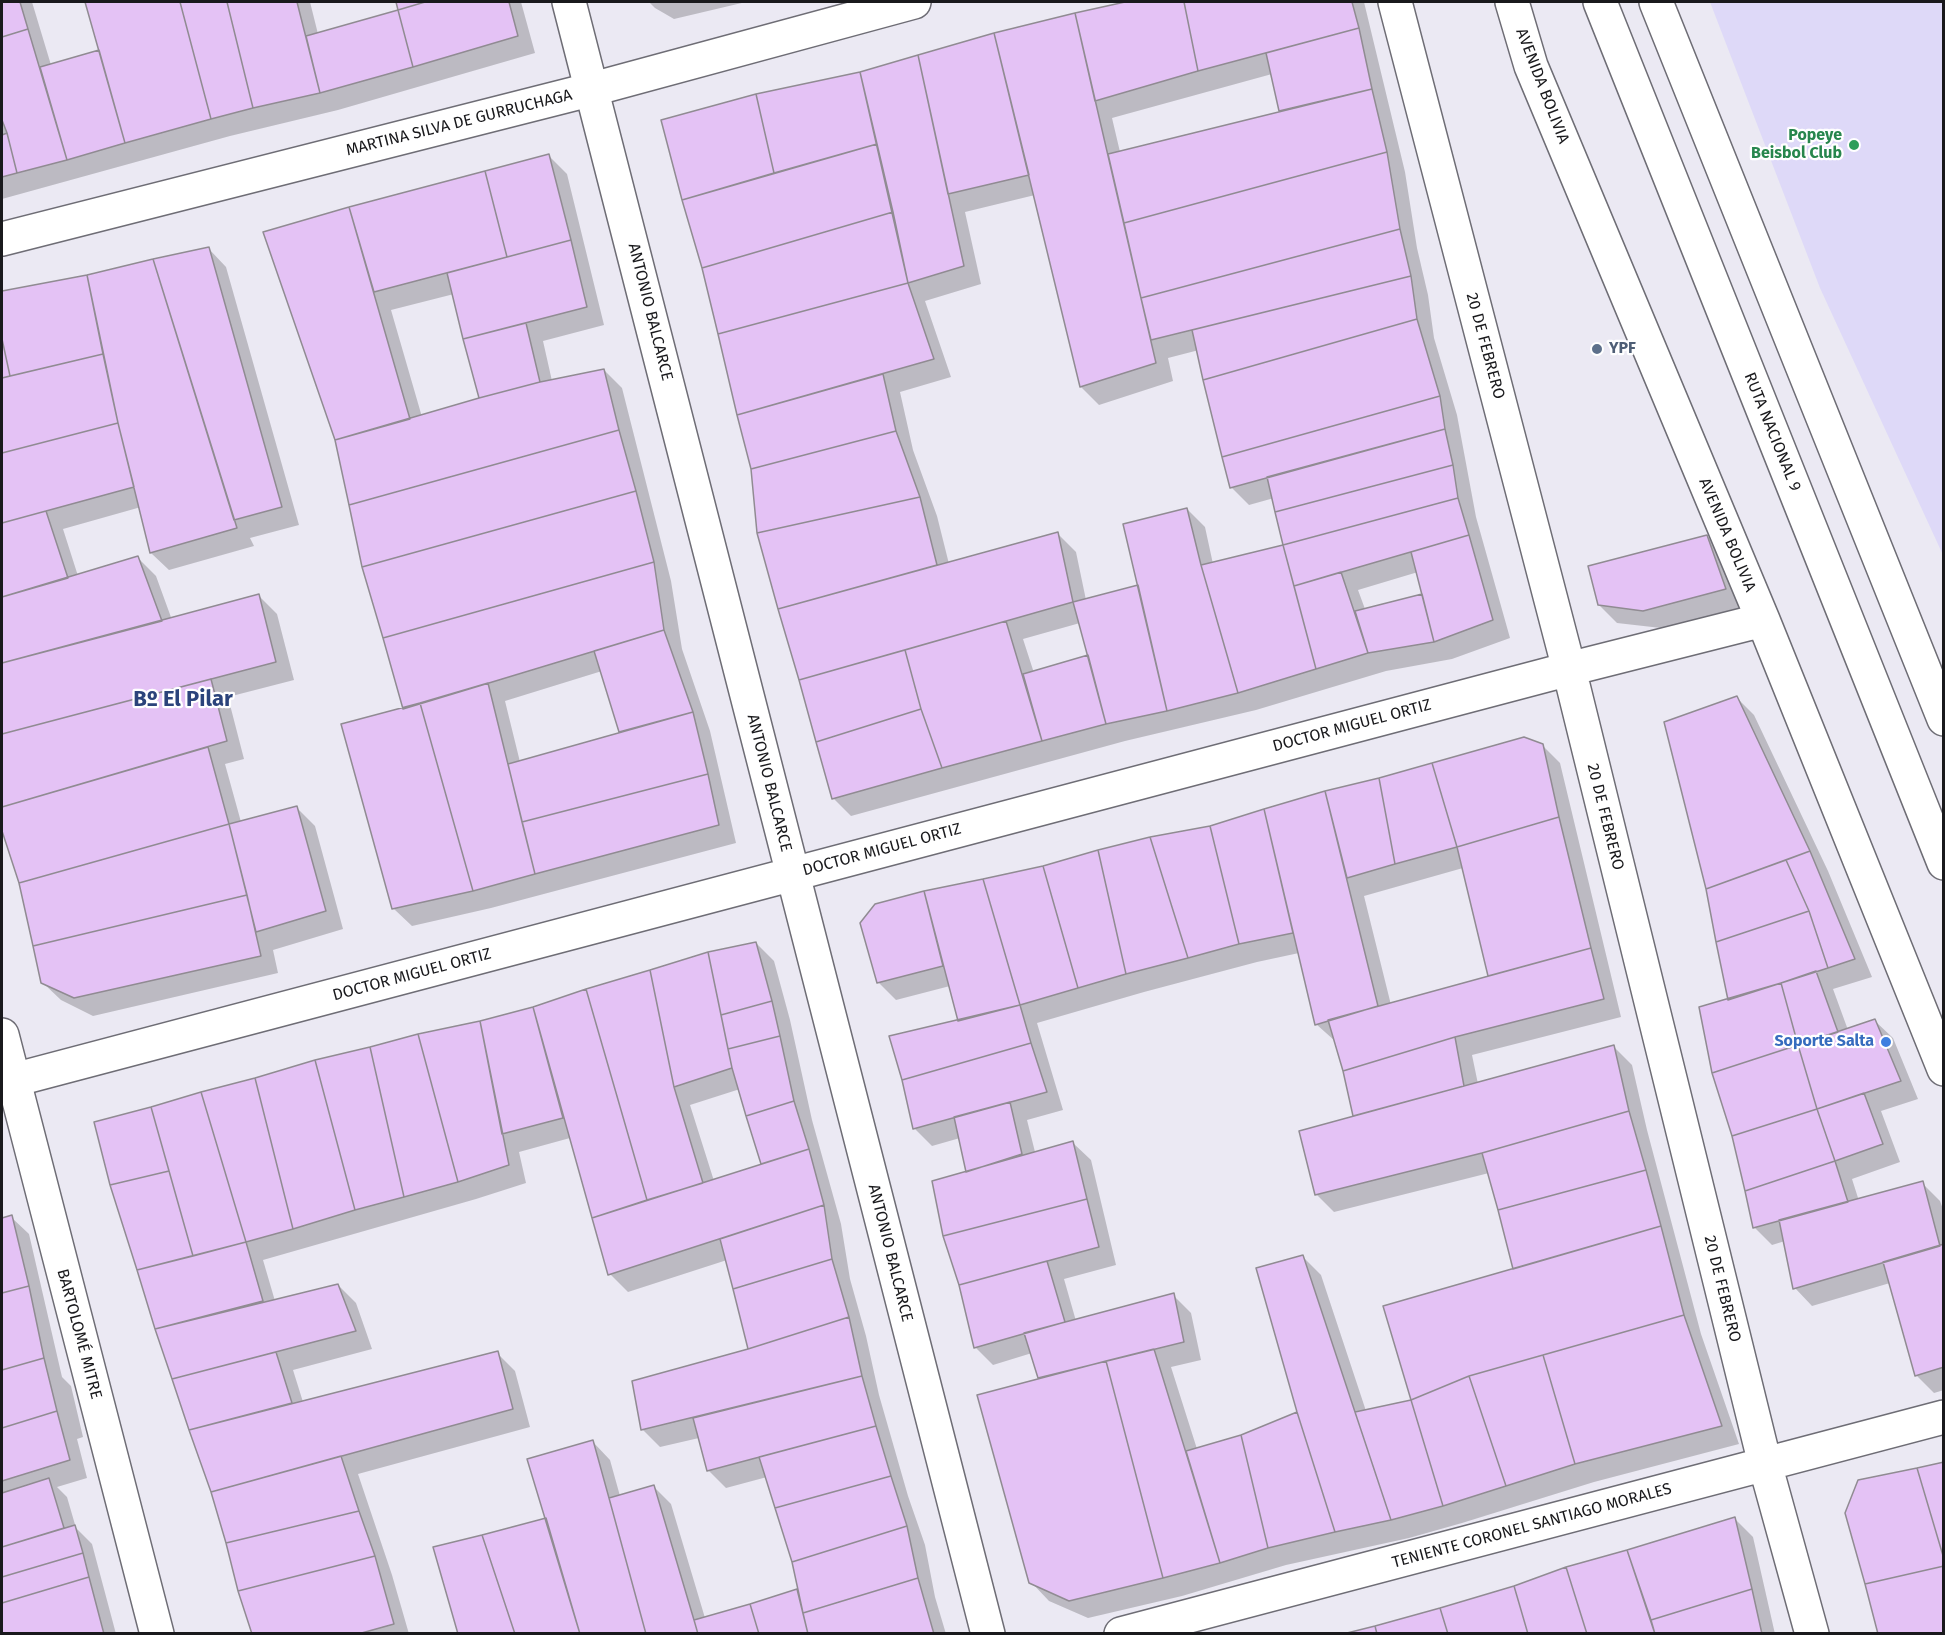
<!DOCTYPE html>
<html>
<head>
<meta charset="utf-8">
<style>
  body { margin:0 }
  #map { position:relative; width:1945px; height:1635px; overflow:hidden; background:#ebe9f3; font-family:"Fira Sans",sans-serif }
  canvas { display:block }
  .frame { position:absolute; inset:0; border:3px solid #19191c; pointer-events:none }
</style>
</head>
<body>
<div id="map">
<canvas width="1945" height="1635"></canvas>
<div class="frame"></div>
</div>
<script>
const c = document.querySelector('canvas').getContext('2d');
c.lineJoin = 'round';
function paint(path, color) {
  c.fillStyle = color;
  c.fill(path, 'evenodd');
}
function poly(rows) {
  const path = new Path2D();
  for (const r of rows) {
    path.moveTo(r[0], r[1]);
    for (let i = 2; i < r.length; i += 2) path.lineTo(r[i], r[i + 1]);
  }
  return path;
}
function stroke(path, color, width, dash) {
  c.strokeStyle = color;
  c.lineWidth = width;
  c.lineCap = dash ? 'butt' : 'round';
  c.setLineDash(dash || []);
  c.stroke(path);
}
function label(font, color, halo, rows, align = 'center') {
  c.font = font + ' "Fira Sans",sans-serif';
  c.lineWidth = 4.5;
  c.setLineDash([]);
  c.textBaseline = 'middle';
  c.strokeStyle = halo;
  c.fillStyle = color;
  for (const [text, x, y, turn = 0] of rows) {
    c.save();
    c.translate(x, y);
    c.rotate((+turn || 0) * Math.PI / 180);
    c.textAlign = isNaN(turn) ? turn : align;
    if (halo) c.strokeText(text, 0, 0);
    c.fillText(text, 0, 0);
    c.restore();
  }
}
paint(poly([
  [1710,2,1943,2,1943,555,1820,288]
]), '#ded9f8');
paint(poly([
  [2,2,32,2,51,65,101,51,87,2,310,2,318,34,400,11,397,2,521,2,535,53,338,110,230,136,2,199],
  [649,2,746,2,674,19,655,8],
  [1132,2,1364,2,1405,172,1417,248,1428,295,1434,338,1457,415,1476,517,1510,638,1452,659,1386,671,1256,710,1125,741,851,816,833,798,759,533,752,469,704,268,663,121,861,73,1076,14],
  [1272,74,1281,112,1120,152,1112,118],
  [1035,195,1081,387,1099,405,1173,381,1168,358,1199,350,1231,487,1249,505,1274,498,1285,546,1213,564,1205,527,1187,509,1139,586,1086,600,1076,552,1058,534,949,564,937,516,913,450,900,392,951,377,925,301,981,284,965,212],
  [1418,572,1424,595,1365,609,1358,590],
  [1080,623,1090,656,1034,673,1023,639],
  [549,156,567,174,604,325,543,341,552,381,604,370,622,388,671,581,682,649,710,731,736,843,491,908,412,926,394,909,405,710,349,209],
  [454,294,480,399,422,417,391,310],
  [602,671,621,733,520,762,505,701],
  [209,249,226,267,299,525,250,538,254,546,169,570,151,553,141,507,63,529,78,576,138,558,156,576,172,620,259,596,277,614,294,680,228,697,244,759,225,764,241,822,297,808,315,826,343,929,273,950,278,973,93,1016,61,1000,42,982,21,882,2,826,2,292,87,276],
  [1707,536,1725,554,1743,607,1661,628,1617,623,1599,605],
  [1736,697,1754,715,1828,871,1872,977,1833,989,1848,1030,1875,1021,1893,1038,1918,1099,1881,1111,1900,1162,1852,1179,1859,1201,1922,1183,1940,1201,1944,1212,1944,1390,1934,1393,1916,1375,1890,1283,1812,1306,1795,1288,1785,1241,1772,1245,1754,1227,1729,1001,1708,889,1665,723],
  [1524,738,1542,745,1560,763,1621,1017,1472,1055,1478,1084,1614,1047,1632,1065,1647,1130,1701,1334,1739,1444,1594,1482,1462,1523,1409,1538,1286,1565,1182,1596,1088,1618,1049,1601,1031,1582,1040,1379,1032,1353,993,1365,975,1347,968,1173,960,1138,932,1146,914,1128,960,1022,950,986,896,1000,878,982,924,892,1044,867,1210,827,1325,793],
  [1463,868,1490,977,1391,1005,1364,896],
  [1299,953,1316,1024,1335,1041,1355,1117,1316,1194,1334,1212,1489,1173,1515,1270,1413,1401,1366,1411,1321,1275,1303,1257,1299,1413,1242,1437,1197,1449,1171,1367,1201,1360,1191,1313,1173,1295,1076,1321,1064,1279,1116,1265,1091,1160,1073,1143,1035,1152,1027,1120,1063,1110,1037,1023,1144,992,1257,962],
  [756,943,774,961,790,1020,812,1120,841,1224,850,1279,866,1336,879,1395,908,1496,925,1545,935,1597,946,1634,460,1634,548,1519,593,1442,610,1460,620,1496,653,1486,671,1504,705,1618,799,1590,793,1561,767,1477,726,1488,708,1470,699,1438,660,1447,642,1429,749,1350,727,1260,628,1292,610,1274,570,1138,519,1152,526,1183,476,1199,263,1260,275,1301,338,1285,356,1303,372,1349,293,1370,303,1402,497,1353,515,1371,530,1427,358,1474,392,1575,409,1634,253,1634,212,1491,156,1329,111,1185,96,1124,315,1061,534,1009],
  [740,1089,763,1165,714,1181,690,1105],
  [11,1217,29,1234,62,1377,71,1386,83,1437,77,1439,87,1478,57,1487,67,1497,76,1528,92,1544,116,1634,2,1634,2,1220],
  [1735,1519,1753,1537,1775,1634,1347,1634,1514,1588,1566,1569]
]), '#0003');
const building = poly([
  [2,2,20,2,28,29,2,37,2,2],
  [85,2,180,2,211,119,125,143,85,2],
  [180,2,227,2,253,108,211,119,180,2],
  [227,2,297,2,320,93,253,108,227,2],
  [396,2,425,2,398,10,396,2],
  [425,2,509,2,518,36,413,67,398,10,425,2],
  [1125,2,1184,2,1198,71,1095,101,1075,13,1125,2],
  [1184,2,1352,2,1359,28,1198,71,1184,2],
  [398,10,413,67,320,93,306,36,398,10],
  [1075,13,1156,363,1080,387,994,33,1075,13],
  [1359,28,1372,89,1279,111,1266,53,1359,28],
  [28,29,67,160,17,173,7,133,2,120,2,37,28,29],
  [994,33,1029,175,948,194,918,55,994,33],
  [99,50,125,143,67,160,40,67,99,50],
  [918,55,964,266,908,283,860,72,918,55],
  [860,72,877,144,774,173,756,94,860,72],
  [1372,89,1387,152,1124,223,1108,154,1372,89],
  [756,94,774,173,682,200,661,120,756,94],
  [7,133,17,173,2,177,2,135,7,133],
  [877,144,893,212,702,268,682,200,877,144],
  [1387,152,1400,229,1141,298,1124,223,1387,152],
  [549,154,571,240,507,257,485,171,549,154],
  [485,171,507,257,374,292,349,207,485,171],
  [349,207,410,419,335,440,263,232,349,207],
  [893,212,908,283,718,334,702,268,893,212],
  [1400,229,1411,276,1151,340,1141,298,1400,229],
  [571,240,587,307,463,339,447,273,571,240],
  [209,247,282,507,234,520,153,259,209,247],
  [153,259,237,528,150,553,118,423,87,275,153,259],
  [87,275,103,354,10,376,2,339,2,291,87,275],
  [1411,276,1417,319,1203,380,1192,330,1411,276],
  [908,283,934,359,737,415,718,334,908,283],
  [1417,319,1440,396,1222,457,1203,380,1417,319],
  [526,323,540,382,479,398,463,339,526,323],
  [2,339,10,376,2,378,2,339],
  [103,354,118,423,2,453,2,378,103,354],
  [604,369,619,430,349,505,335,440,479,398,540,382,604,369],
  [883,374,896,431,751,469,737,415,883,374],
  [1440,396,1445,429,1230,488,1222,457,1440,396],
  [118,423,134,487,2,523,2,453,118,423],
  [1445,429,1453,465,1275,512,1267,477,1445,429],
  [619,430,636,491,362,567,349,505,619,430],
  [896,431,920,497,757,533,751,469,896,431],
  [1453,465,1458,498,1283,545,1275,512,1453,465],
  [636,491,654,562,383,638,362,567,636,491],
  [920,497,937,565,778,609,757,533,920,497],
  [1458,498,1469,535,1294,586,1283,545,1458,498],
  [1187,508,1201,565,1238,693,1167,711,1123,524,1187,508],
  [46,511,68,578,2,597,2,523,46,511],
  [1058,532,1073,602,799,680,778,609,1058,532],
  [1469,535,1493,620,1434,642,1411,552,1469,535],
  [1707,535,1726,589,1643,611,1598,605,1588,566,1707,535],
  [1283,545,1316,669,1238,693,1201,565,1283,545],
  [138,556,162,621,2,663,2,597,138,556],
  [654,562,664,630,403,709,383,638,654,562],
  [1341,572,1368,653,1316,669,1294,586,1341,572],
  [1138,585,1167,711,1106,724,1073,602,1138,585],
  [259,594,276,662,2,734,2,663,259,594],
  [1422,594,1434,642,1368,653,1355,611,1422,594],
  [1006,621,1042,741,942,768,921,709,905,650,1006,621],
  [664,630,693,712,619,732,594,651,664,630],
  [905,650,921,709,816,742,799,680,905,650],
  [1088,655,1106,724,1042,741,1023,674,1088,655],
  [211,679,227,741,2,807,2,734,211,679],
  [488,683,535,874,473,891,420,703,488,683],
  [1737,696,1810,851,1706,889,1664,722,1737,696],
  [420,703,473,891,392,909,341,724,420,703],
  [921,709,942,768,832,799,816,742,921,709],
  [693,712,708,774,522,822,508,764,693,712],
  [1524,737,1543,744,1559,817,1457,847,1432,763,1524,737],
  [208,747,229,824,19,883,2,831,2,807,208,747],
  [1432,763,1457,847,1395,864,1379,778,1432,763],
  [708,774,719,825,535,874,522,822,708,774],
  [1379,778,1395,864,1347,878,1325,791,1379,778],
  [1325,791,1378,1006,1315,1025,1264,809,1325,791],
  [297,806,326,911,256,932,229,824,297,806],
  [1264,809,1293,933,1239,944,1210,826,1264,809],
  [1559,817,1591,948,1488,976,1457,847,1559,817],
  [229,824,247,895,33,946,19,883,229,824],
  [1210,826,1239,944,1188,958,1150,837,1210,826],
  [1150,837,1188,958,1126,974,1098,850,1150,837],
  [1098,850,1126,974,1078,988,1043,866,1098,850],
  [1810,851,1855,959,1828,968,1809,911,1786,860,1810,851],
  [1786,860,1809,911,1716,942,1706,889,1786,860],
  [1043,866,1078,988,1020,1005,983,879,1043,866],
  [983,879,1020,1005,958,1021,924,891,983,879],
  [924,891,943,966,877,983,860,923,875,904,924,891],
  [247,895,261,956,74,998,41,983,33,946,247,895],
  [1809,911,1828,968,1728,1000,1716,942,1809,911],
  [756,942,772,1001,721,1015,708,952,756,942],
  [1591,948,1604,999,1455,1037,1343,1071,1328,1020,1591,948],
  [708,952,732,1068,674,1087,650,970,708,952],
  [650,970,674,1087,703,1183,647,1200,586,989,650,970],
  [1816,971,1838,1032,1798,1045,1781,983,1816,971],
  [1781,983,1798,1045,1712,1073,1699,1007,1781,983],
  [586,989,647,1200,592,1218,533,1007,586,989],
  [772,1001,780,1036,728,1049,721,1015,772,1001],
  [1020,1005,1031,1043,902,1080,889,1036,1020,1005],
  [533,1007,563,1118,502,1134,480,1021,533,1007],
  [1875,1019,1901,1081,1817,1109,1798,1045,1875,1019],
  [480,1021,509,1165,458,1182,418,1034,480,1021],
  [418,1034,458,1182,404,1197,370,1047,418,1034],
  [780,1036,794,1101,746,1116,732,1068,728,1049,780,1036],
  [1455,1037,1464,1086,1353,1116,1343,1071,1455,1037],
  [1031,1043,1047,1092,913,1129,902,1080,1031,1043],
  [1614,1045,1629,1111,1482,1153,1315,1195,1299,1131,1614,1045],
  [1798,1045,1817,1109,1732,1136,1712,1073,1798,1045],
  [370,1047,404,1197,355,1210,315,1060,370,1047],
  [315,1060,355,1210,293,1229,255,1078,315,1060],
  [255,1078,293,1229,246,1242,201,1092,255,1078],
  [201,1092,246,1242,193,1256,151,1107,201,1092],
  [1864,1093,1883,1144,1835,1161,1817,1109,1864,1093],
  [794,1101,809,1149,761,1164,746,1116,794,1101],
  [1010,1102,1022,1154,966,1172,954,1117,1010,1102],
  [151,1107,169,1171,110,1185,94,1122,151,1107],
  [1817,1109,1835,1161,1745,1191,1732,1136,1817,1109],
  [1629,1111,1646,1170,1498,1210,1482,1153,1629,1111],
  [1073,1141,1087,1199,943,1236,932,1181,1073,1141],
  [809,1149,824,1205,608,1275,592,1218,809,1149],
  [1835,1161,1848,1202,1753,1228,1745,1191,1835,1161],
  [1646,1170,1661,1226,1513,1269,1498,1210,1646,1170],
  [169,1171,193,1256,137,1270,110,1185,169,1171],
  [1923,1181,1940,1246,1793,1289,1779,1220,1923,1181],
  [1087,1199,1099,1247,959,1285,943,1236,1087,1199],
  [824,1205,832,1259,733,1289,720,1239,824,1205],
  [12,1215,29,1286,2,1293,2,1218,12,1215],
  [1661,1226,1684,1315,1469,1376,1411,1400,1383,1306,1661,1226],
  [246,1242,263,1301,155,1329,137,1270,246,1242],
  [1944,1244,1944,1367,1915,1376,1883,1262,1944,1244],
  [1303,1255,1355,1412,1391,1520,1335,1532,1297,1412,1256,1268,1303,1255],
  [832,1259,849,1317,748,1349,733,1289,832,1259],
  [1047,1261,1065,1322,974,1348,959,1285,1047,1261],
  [338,1284,356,1331,172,1379,155,1329,338,1284],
  [29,1286,44,1358,2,1370,2,1293,29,1286],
  [1174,1293,1184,1342,1038,1378,1024,1333,1174,1293],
  [1684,1315,1722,1426,1575,1464,1543,1355,1684,1315],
  [849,1317,862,1376,641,1430,632,1381,748,1349,849,1317],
  [1154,1349,1220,1563,1163,1578,1106,1361,1154,1349],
  [498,1351,513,1409,211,1492,189,1430,498,1351],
  [276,1352,292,1403,189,1430,172,1379,276,1352],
  [1543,1355,1575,1464,1506,1486,1469,1376,1543,1355],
  [44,1358,57,1411,2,1428,2,1370,44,1358],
  [1106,1361,1163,1578,1069,1601,1029,1583,977,1395,1106,1361],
  [862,1376,876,1426,707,1471,693,1418,862,1376],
  [1469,1376,1506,1486,1443,1506,1411,1400,1469,1376],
  [1411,1400,1443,1506,1391,1520,1355,1412,1411,1400],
  [57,1411,70,1460,2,1481,2,1428,57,1411],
  [1297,1412,1335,1532,1268,1548,1241,1435,1297,1412],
  [876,1426,891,1476,775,1508,759,1457,876,1426],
  [1241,1435,1268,1548,1220,1563,1186,1451,1241,1435],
  [593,1440,609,1498,646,1634,580,1634,527,1459,593,1440],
  [341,1456,359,1511,226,1543,211,1492,341,1456],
  [1944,1462,1944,1559,1917,1468,1944,1462],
  [1917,1468,1944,1559,1944,1566,1865,1584,1845,1513,1858,1480,1917,1468],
  [891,1476,907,1526,792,1562,775,1508,891,1476],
  [49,1478,64,1528,2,1547,2,1493,49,1478],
  [654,1485,694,1620,698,1634,646,1634,609,1498,654,1485],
  [359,1511,375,1556,238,1591,226,1543,359,1511],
  [1735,1517,1752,1589,1651,1620,1627,1550,1735,1517],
  [546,1518,580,1634,515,1634,482,1535,546,1518],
  [75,1525,83,1553,2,1577,2,1547,75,1525],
  [907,1526,918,1578,803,1613,792,1562,907,1526],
  [482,1535,515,1634,458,1634,433,1547,482,1535],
  [1627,1550,1655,1634,1587,1634,1566,1567,1627,1550],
  [83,1553,89,1577,2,1603,2,1577,83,1553],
  [375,1556,394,1624,358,1634,252,1634,238,1591,375,1556],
  [1944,1566,1944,1634,1878,1634,1865,1584,1944,1566],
  [1566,1567,1587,1634,1528,1634,1514,1586,1566,1567],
  [89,1577,104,1634,2,1634,2,1603,89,1577],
  [918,1578,934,1634,808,1634,803,1613,918,1578],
  [1514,1586,1528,1634,1448,1634,1440,1608,1514,1586],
  [797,1589,808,1634,759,1634,750,1604,797,1589],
  [1752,1589,1762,1634,1655,1634,1651,1620,1752,1589],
  [750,1604,759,1634,698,1634,694,1620,750,1604],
  [1440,1608,1448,1634,1377,1634,1375,1626,1440,1608],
  [1375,1626,1377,1634,1343,1634,1375,1626]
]);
paint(building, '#e4c2f5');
stroke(building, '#908b92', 1.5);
const street = poly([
  [569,2,988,1634],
  [1395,2,1569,669,1765,1464,1812,1634],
  [1512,2,1531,66,1763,620,1944,1069],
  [2,1083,1569,669,1763,620],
  [1121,1634,1944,1417]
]);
const secondary = poly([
  [2,239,593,89,914,2],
  [2,1035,157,1634]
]);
const primary = poly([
  [1600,2,1944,863],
  [1656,2,1944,719]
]);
stroke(street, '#6e6d75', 36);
stroke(secondary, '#6e6d75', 36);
stroke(primary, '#6e6d75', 36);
stroke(street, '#fff', 33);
stroke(secondary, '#fff', 33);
stroke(primary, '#fff', 33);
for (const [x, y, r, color] of [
  [1854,145,6,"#2e9e5b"],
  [1597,349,6,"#5c6f8a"],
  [1886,1042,6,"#3f7fe0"]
]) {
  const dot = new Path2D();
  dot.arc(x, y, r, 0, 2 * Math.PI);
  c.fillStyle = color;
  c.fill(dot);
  stroke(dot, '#fff', 2);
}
label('16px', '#19191c', '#fff', [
  ["AVENIDA BOLIVIA",1542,86,69],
  ["MARTINA SILVA DE GURRUCHAGA",459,123,-14],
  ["ANTONIO BALCARCE",650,312,76],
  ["20 DE FEBRERO",1485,346,75],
  ["RUTA NACIONAL 9",1772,432,68],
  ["AVENIDA BOLIVIA",1727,535,67],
  ["DOCTOR MIGUEL ORTIZ",1352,726,-15],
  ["ANTONIO BALCARCE",769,783,76],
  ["20 DE FEBRERO",1605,817,76],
  ["DOCTOR MIGUEL ORTIZ",882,850,-15],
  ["DOCTOR MIGUEL ORTIZ",412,975,-15],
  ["ANTONIO BALCARCE",890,1253,76],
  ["20 DE FEBRERO",1722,1289,76],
  ["BARTOLOMÉ MITRE",79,1334,75],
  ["TENIENTE CORONEL SANTIAGO MORALES",1532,1526,-15]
]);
label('bold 16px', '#27864d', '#fff', [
  ["Popeye",1842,136],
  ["Beisbol Club",1842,154]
], 'right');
label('bold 16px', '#4e5e75', '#fff', [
  ["YPF",1609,349]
], 'left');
label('bold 16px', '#366cbe', '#fff', [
  ["Soporte Salta",1874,1042]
], 'right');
label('bold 22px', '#2b437b', '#fff', [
  ["Bº El Pilar",183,700]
]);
</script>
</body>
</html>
